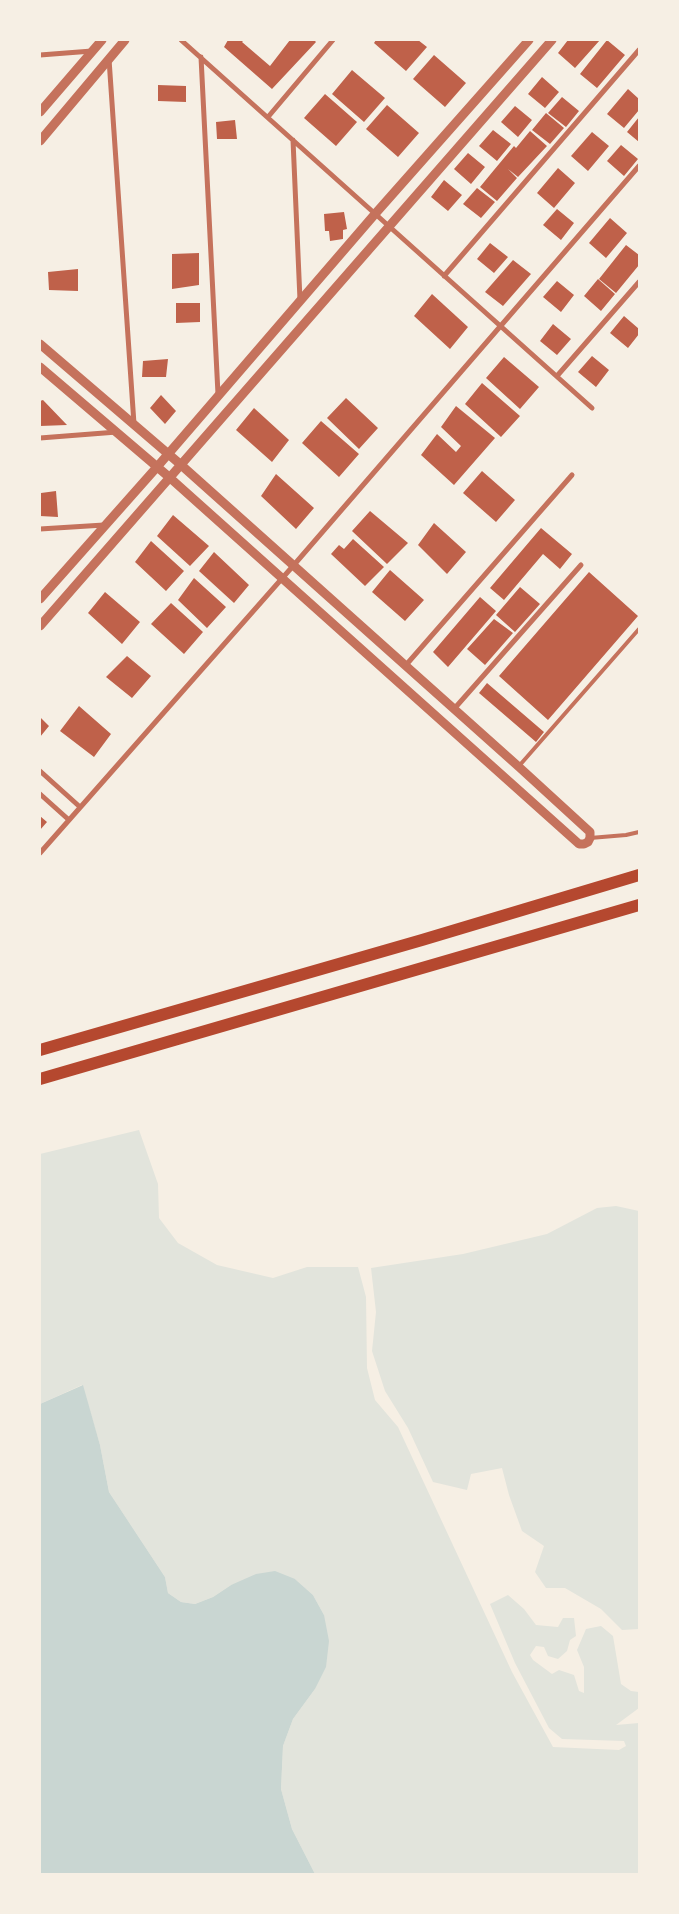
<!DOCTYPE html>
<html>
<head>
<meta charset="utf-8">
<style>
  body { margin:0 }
  #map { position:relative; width:679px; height:1914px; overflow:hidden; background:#f6efe4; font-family:"Source Sans 3",sans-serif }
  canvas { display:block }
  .frame { position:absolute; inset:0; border:41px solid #f6efe4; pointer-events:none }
</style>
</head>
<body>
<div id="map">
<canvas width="679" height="1914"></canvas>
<div class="frame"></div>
</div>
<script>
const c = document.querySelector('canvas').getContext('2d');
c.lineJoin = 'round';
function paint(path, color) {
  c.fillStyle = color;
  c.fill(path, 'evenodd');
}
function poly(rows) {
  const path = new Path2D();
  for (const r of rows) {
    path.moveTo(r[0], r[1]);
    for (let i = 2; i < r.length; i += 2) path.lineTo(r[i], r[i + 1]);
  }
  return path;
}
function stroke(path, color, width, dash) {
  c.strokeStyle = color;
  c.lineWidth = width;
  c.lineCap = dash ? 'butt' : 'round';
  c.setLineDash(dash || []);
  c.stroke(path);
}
paint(poly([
  [139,1130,158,1184,159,1218,178,1243,217,1265,273,1278,307,1267,358,1267,366,1297,367,1368,375,1400,398,1427,512,1672,553,1747,619,1750,626,1746,624,1741,562,1739,549,1728,515,1663,490,1604,508,1595,524,1609,536,1625,558,1627,563,1618,574,1618,576,1636,570,1640,567,1651,558,1659,548,1656,544,1647,536,1646,530,1655,533,1660,552,1674,559,1670,574,1675,579,1691,584,1693,584,1667,577,1650,586,1629,601,1626,613,1636,621,1684,631,1691,639,1692,639,1708,616,1725,639,1723,639,1874,315,1874,292,1829,281,1789,283,1746,293,1719,315,1689,324,1615,313,1595,295,1579,231,1585,213,1597,195,1604,181,1602,168,1593,165,1577,109,1492,100,1445,82,1385,40,1404,40,1154],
  [616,1206,639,1211,639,1629,622,1630,601,1609,565,1588,546,1588,535,1572,544,1546,522,1531,509,1495,502,1468,471,1474,467,1490,433,1482,408,1428,385,1391,372,1351,376,1312,371,1268,463,1254,547,1234,597,1208]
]), '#e2e4dc');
paint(poly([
  [83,1385,100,1445,109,1492,165,1577,168,1593,181,1602,195,1604,213,1597,231,1585,256,1574,275,1571,295,1579,313,1595,324,1615,329,1641,326,1667,315,1689,293,1719,283,1746,281,1789,292,1829,315,1874,40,1874,40,1404]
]), '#c9d6d2');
paint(poly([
  [228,40,244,40,242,42,270,66,290,40,314,40,316,42,272,89,224,47],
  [376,40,418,40,427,47,406,71,374,43],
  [568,40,600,40,575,68,558,53],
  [607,40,625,55,597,88,580,74],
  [434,55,466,83,445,107,413,79],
  [352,70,385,98,364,122,332,94],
  [542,77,559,92,545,108,528,94],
  [158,85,186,86,186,102,158,101],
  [628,89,639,99,639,110,624,128,607,114],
  [325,94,357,122,336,146,304,118],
  [562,97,579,111,566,127,548,113],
  [387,105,419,133,398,157,366,129],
  [515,106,532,120,518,137,501,122],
  [546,113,564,128,550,144,532,130],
  [639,117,639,142,627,132],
  [235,120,237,139,217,139,216,122],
  [493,130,511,144,497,161,479,146],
  [530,131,547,146,518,177,508,169,517,178,497,201,480,187,494,170,507,182,494,170,514,146,516,148],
  [592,132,609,146,588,171,571,156],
  [621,145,638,159,624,176,607,161],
  [468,153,485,167,471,184,454,169],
  [558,168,575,183,554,208,537,193],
  [444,180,462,195,448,211,431,197],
  [477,188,495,202,481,218,463,204],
  [557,209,574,223,561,240,543,225],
  [344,212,347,229,343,230,343,239,330,241,329,231,325,231,324,214],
  [610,218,627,233,606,258,589,243],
  [490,243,508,257,494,273,477,259],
  [626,245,639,255,639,265,616,293,599,279],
  [199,253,199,285,172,289,172,254],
  [513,260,531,274,503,306,485,292],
  [78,269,78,291,49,290,48,272],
  [598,279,615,294,601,311,584,296],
  [557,281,574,295,561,312,543,297],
  [432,294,468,327,450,349,414,316],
  [176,303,200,303,200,322,176,323],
  [624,316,639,329,639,334,628,348,610,333],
  [553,324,571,339,557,355,540,341],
  [592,356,609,370,596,387,578,372],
  [504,357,539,387,520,409,486,378],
  [168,359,166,377,142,377,143,361],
  [482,383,520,416,501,437,465,404],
  [161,395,176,411,165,424,150,408],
  [346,398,378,428,359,449,327,418],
  [43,400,67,425,40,426,40,401],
  [456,406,495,438,454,485,421,455,437,434,456,452,461,446,441,427],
  [254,408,289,440,272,462,236,430],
  [321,421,359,454,339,477,302,443],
  [482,471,515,500,496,522,463,493],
  [276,474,314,508,296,529,261,496],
  [56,491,58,517,40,516,41,493],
  [370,511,408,543,387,564,352,531],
  [173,515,209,546,190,566,157,536],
  [434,523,466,552,447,574,418,545],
  [541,528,572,554,560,569,543,554,504,600,490,588],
  [353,539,384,567,365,586,331,554,339,545,344,549],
  [151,541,184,571,166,591,135,562],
  [214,552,249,585,234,603,199,571],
  [390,570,424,600,405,621,372,592],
  [589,572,638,616,548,720,499,676],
  [194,578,226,607,207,628,178,600],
  [520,587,540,604,515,632,496,615],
  [105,592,140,622,122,644,88,613],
  [480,597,496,611,448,667,433,652],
  [171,603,203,632,184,654,151,624],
  [494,619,513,633,485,665,467,649],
  [127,656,151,676,132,698,106,677],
  [487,683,544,732,536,742,479,693],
  [79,706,111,734,94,757,60,731],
  [40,717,49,726,40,737],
  [40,816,47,822,40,830]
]), '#bf614a');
stroke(poly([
  [519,766,639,629],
  [590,838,626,835,639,832]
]), '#c5725c', 4);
stroke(poly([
  [181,40,592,408],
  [40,55,92,51],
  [201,57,218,394],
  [109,59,134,424],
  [268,117,333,40],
  [293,140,300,300],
  [444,276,639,50],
  [557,376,639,282],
  [40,438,117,432],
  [40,529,104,525],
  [406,665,572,475],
  [454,709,581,565],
  [40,771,80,807],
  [40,794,69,820],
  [40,853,293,566,639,166]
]), '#c5725c', 5);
stroke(poly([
  [40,112,102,40],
  [40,141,125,40],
  [40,344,180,464,519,767,590,832,590,838,588,842,584,844,579,844,169,477,40,367],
  [40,599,157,467,375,214,529,40],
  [40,626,552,40]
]), '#c5725c', 9);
stroke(poly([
  [40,1050,422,940,639,875],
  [40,1079,639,905]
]), '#b5482f', 12);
</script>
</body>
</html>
